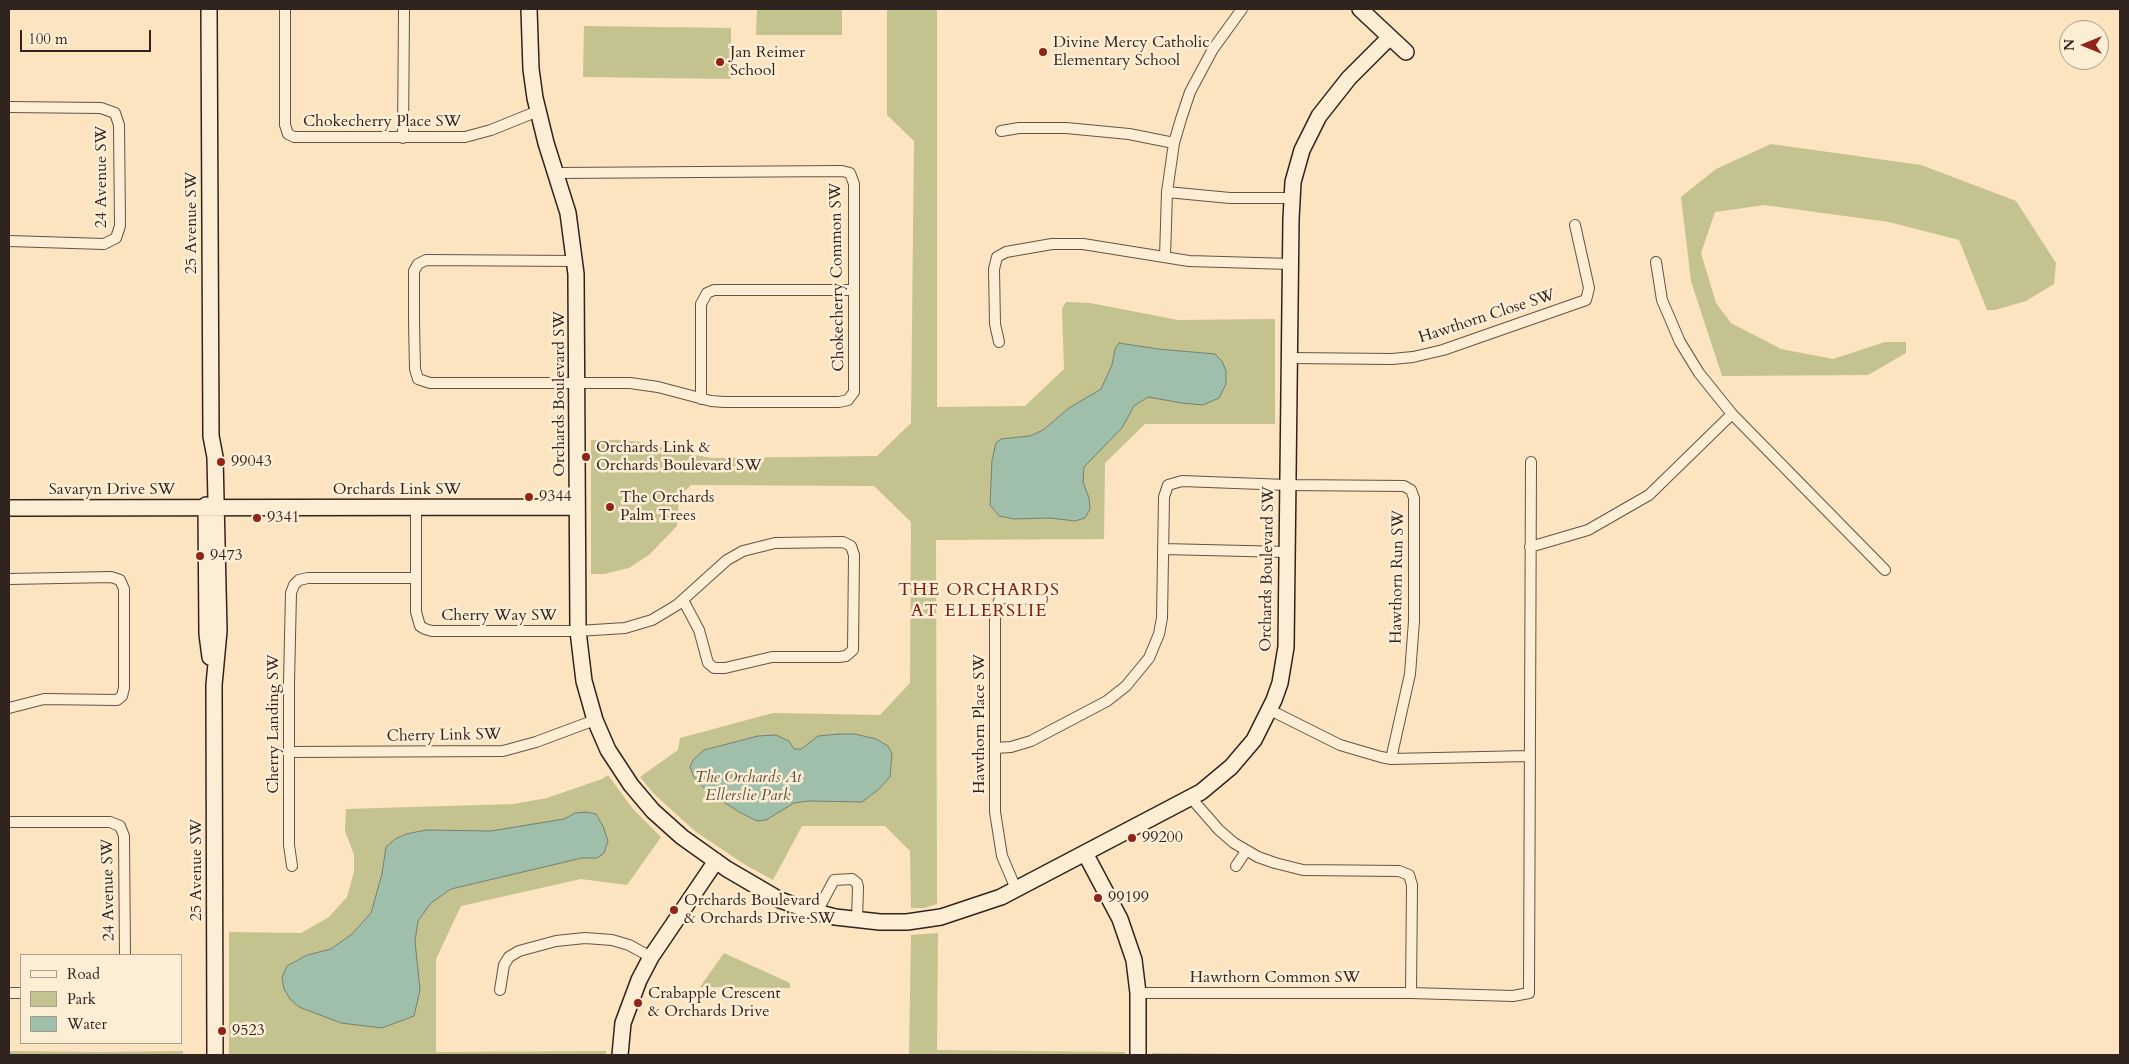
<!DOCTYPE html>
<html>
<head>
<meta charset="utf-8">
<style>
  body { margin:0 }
  #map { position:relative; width:2129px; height:1064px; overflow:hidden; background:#fbe4bf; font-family:Cardo,serif }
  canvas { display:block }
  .frame { position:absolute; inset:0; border:10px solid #31241e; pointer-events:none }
  .legend { position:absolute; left:20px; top:954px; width:162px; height:90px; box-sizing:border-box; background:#fcedd5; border:1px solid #ab9d8c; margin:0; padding:6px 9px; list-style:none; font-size:15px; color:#31241e }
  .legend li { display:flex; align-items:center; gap:10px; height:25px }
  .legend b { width:25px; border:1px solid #ab9d8c }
  .north { position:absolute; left:2059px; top:20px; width:50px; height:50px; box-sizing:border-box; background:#fcedd5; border:1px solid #ab9d8c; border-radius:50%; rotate:270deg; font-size:14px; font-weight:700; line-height:20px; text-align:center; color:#31241e }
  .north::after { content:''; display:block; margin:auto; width:18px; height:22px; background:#8f2418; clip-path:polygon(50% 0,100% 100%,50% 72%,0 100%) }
  .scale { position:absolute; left:20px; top:30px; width:131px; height:22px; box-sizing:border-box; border:2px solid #31241e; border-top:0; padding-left:6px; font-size:15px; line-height:18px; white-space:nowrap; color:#31241e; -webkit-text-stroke:4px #fcedd5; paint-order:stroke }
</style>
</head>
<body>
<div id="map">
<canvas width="2129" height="1064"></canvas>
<div class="frame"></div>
<ul class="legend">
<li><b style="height:6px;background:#fcedd5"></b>Road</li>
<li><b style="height:14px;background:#c4c28e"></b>Park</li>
<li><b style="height:14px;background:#a0bfab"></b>Water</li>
</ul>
<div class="north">N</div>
<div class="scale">100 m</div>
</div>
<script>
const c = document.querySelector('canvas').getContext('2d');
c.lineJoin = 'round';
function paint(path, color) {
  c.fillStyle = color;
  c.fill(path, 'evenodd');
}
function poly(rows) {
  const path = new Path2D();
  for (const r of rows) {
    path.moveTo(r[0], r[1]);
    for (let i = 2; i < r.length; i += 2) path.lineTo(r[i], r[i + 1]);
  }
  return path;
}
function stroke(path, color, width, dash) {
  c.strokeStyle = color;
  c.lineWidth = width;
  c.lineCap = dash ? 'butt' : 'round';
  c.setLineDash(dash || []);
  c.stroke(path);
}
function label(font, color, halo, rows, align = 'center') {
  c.font = font + ' Cardo,serif';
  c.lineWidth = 5;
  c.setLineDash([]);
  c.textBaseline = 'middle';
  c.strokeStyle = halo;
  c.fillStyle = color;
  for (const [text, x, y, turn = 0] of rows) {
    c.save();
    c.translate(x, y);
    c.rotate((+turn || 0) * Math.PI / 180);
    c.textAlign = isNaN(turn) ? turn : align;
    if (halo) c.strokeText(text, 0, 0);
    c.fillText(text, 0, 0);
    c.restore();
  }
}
paint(poly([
  [757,9,842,9,842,35,756,35],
  [887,9,937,9,937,407,1025,406,1064,369,1062,309,1066,302,1090,303,1178,320,1275,319,1275,424,1145,424,1105,463,1104,539,936,540,937,904,924,908,911,908,910,851,885,826,802,826,773,880,744,864,696,832,654,794,640,777,678,750,680,738,773,713,880,715,910,683,911,522,874,486,691,485,679,497,677,526,650,554,629,568,604,574,591,574,591,440,617,440,642,442,678,452,712,458,877,456,911,423,914,141,887,115],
  [584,26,731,28,731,79,583,77],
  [1771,144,1921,165,2016,201,2056,263,2054,284,2026,301,1995,310,1987,310,1959,240,1889,222,1764,205,1715,212,1701,253,1716,303,1731,323,1781,349,1833,359,1885,342,1906,342,1906,353,1868,375,1722,376,1691,281,1681,197,1716,169],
  [608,775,633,809,661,837,627,885,581,879,461,906,436,959,436,1052,606,1051,606,1055,229,1055,229,932,301,933,329,917,347,897,354,872,354,855,345,831,346,809,514,804,547,798,602,779],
  [938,933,937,1050,1125,1052,1125,1055,909,1055,911,935],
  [724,953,790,983,790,988,700,987],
  [9,1051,101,1052,183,1051,183,1055,9,1055],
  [1152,1053,1259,1054,1259,1055,1152,1055]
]), '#c4c28e');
const water = poly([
  [1119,343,1158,349,1215,354,1222,361,1226,371,1226,384,1219,398,1203,405,1182,403,1148,397,1134,406,1122,428,1084,467,1083,482,1089,498,1090,509,1085,518,1075,521,1050,518,1014,519,999,516,990,505,992,460,996,443,1001,439,1030,436,1043,430,1069,408,1101,389,1112,365,1115,349,1119,343],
  [839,734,855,734,876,739,888,746,892,754,890,777,878,790,862,802,809,801,794,803,766,820,757,821,739,812,706,790,694,777,690,767,693,760,704,750,758,736,776,735,789,741,794,749,801,749,818,736,839,734],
  [586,812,596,814,603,826,608,841,604,853,597,858,582,858,451,889,431,903,418,921,415,941,420,990,414,1016,382,1028,341,1023,299,1007,290,999,284,989,282,977,287,966,307,955,331,949,352,934,371,913,382,874,386,847,395,839,406,834,426,830,491,831,564,819,575,813,586,812]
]);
paint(water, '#a0bfab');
stroke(water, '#748173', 1);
const street = poly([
  [285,9,285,125,288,134,294,137,465,137,491,130,538,111],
  [9,107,101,108,115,113,119,125,120,226,116,238,104,244,9,241],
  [1001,131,1019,128,1066,128,1129,134,1174,143],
  [403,138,404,9],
  [557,173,842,171,850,173,854,184,854,392,848,400,839,402,724,402,711,401,658,387,630,383,430,383,418,379,415,369,414,322,414,271,418,264,426,260,575,261],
  [1167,192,1230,198,1291,198],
  [1165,257,1167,192,1174,143,1181,119,1190,92,1213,49,1242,9],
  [1656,262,1662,300,1680,342,1699,373,1732,414],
  [999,342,995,324,994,269,997,257,1006,252,1052,244,1083,244,1189,261,1290,264],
  [1289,358,1392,359,1413,357,1443,350,1586,300,1589,288,1575,225],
  [701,399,701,304,707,293,714,290,854,290],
  [416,508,416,612,420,626,425,629,432,631,578,631,625,628,652,620,677,605,727,560,743,551,775,543,843,542,851,546,854,555,853,650,846,656,839,657,772,657,725,668,714,668,708,663,699,630,683,600],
  [1530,547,1588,530,1649,495,1732,414,1885,570],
  [1163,549,1287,552],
  [9,579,111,577,120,580,124,589,124,688,122,696,117,700,44,699,9,708],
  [1270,710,1340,745,1381,757,1391,759,1529,756],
  [995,748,1011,747,1031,741,1107,701,1126,686,1149,658,1159,634,1162,618,1164,497,1168,485,1182,481,1287,485,1404,486,1411,490,1414,498,1414,621,1410,674,1391,759],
  [289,752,503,751,536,742,595,720],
  [1191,798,1219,830,1234,843,1258,857,1275,863,1303,870,1399,871,1409,875,1412,885,1411,993],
  [9,822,110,822,120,826,124,836,125,955],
  [292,866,289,845,289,683,291,593,294,585,299,580,308,578,416,578],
  [1236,866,1246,851],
  [1016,889,1002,856,995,812,995,612,999,601,1002,598,1042,599],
  [817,912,834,880,852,879,857,883,858,887,857,921],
  [500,990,504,965,509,957,519,951,556,941,585,938,612,940,629,945,651,957],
  [9,993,21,993],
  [1138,993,1411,993,1513,996,1529,993,1531,462]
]);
const secondary = poly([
  [209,9,211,436,215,457,219,631,214,685,215,1055],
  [529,9,531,69,535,98,546,143,568,213,576,274,578,631,584,681,595,720,608,750,631,785,653,811,682,837,727,869,780,900,805,909,835,917,880,922,907,922,941,917,1001,897,1201,792,1231,767,1254,740,1274,700,1280,683,1286,647,1291,219,1293,182,1302,150,1319,116,1349,78,1390,37],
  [1360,9,1406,52],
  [206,505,207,634,210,657],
  [9,508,577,507],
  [1085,853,1120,919,1134,960,1138,993,1138,1055],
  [620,1055,623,1023,639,980,651,957,716,861]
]);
stroke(street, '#645446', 12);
stroke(secondary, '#31241e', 18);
stroke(street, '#fcedd5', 10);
stroke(secondary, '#fcedd5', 15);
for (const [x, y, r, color] of [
  [1043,52,5,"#8f2418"],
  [720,62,5,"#8f2418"],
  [586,457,5,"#8f2418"],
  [221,462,5,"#8f2418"],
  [529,497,5,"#8f2418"],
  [610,507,5,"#8f2418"],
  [257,518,5,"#8f2418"],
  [200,556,5,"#8f2418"],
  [1132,838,5,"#8f2418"],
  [1098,898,5,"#8f2418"],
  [674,910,5,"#8f2418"],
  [638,1003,5,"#8f2418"],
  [222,1031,5,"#8f2418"]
]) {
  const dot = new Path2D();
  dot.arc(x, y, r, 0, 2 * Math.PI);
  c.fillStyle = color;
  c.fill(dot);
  stroke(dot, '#fcedd5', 2);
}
label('16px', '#31241e', '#fcedd5', [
  ["Divine Mercy Catholic",1053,43],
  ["Elementary School",1053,61],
  ["Jan Reimer",730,53],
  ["School",730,71],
  ["Orchards Link &",596,448],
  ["Orchards Boulevard SW",596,466],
  ["99043",231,462],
  ["9344",539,497],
  ["The Orchards",620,498],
  ["Palm Trees",620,516],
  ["9341",267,518],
  ["9473",210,556],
  ["99200",1142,838],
  ["99199",1108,898],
  ["Orchards Boulevard",684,901],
  ["& Orchards Drive SW",684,919],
  ["Crabapple Crescent",648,994],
  ["& Orchards Drive",648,1012],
  ["9523",232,1031]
], 'left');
label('16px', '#31241e', '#fcedd5', [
  ["Chokecherry Place SW",382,122],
  ["24 Avenue SW",102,177,-90],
  ["25 Avenue SW",192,223,-90],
  ["Chokecherry Common SW",838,277,-91],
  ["Hawthorn Close SW",1487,317,-18],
  ["Orchards Boulevard SW",560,394,-90],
  ["Savaryn Drive SW",112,490],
  ["Orchards Link SW",397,490],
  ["Orchards Boulevard SW",1268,569,-89],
  ["Hawthorn Run SW",1398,577,-89],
  ["Cherry Way SW",499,616],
  ["Cherry Landing SW",274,724,-90],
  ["Hawthorn Place SW",980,724,-90],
  ["Cherry Link SW",444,736,-1],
  ["25 Avenue SW",197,870,-90],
  ["24 Avenue SW",109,890,-91],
  ["Hawthorn Common SW",1275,978]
]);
label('italic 16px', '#5d5340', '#fcedd5', [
  ["The Orchards At",748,778],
  ["Ellerslie Park",748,796]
]);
c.letterSpacing = '1px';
label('18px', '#7a1f14', '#fcedd5', [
  ["THE ORCHARDS",979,591],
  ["AT ELLERSLIE",979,612]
]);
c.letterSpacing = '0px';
</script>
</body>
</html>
